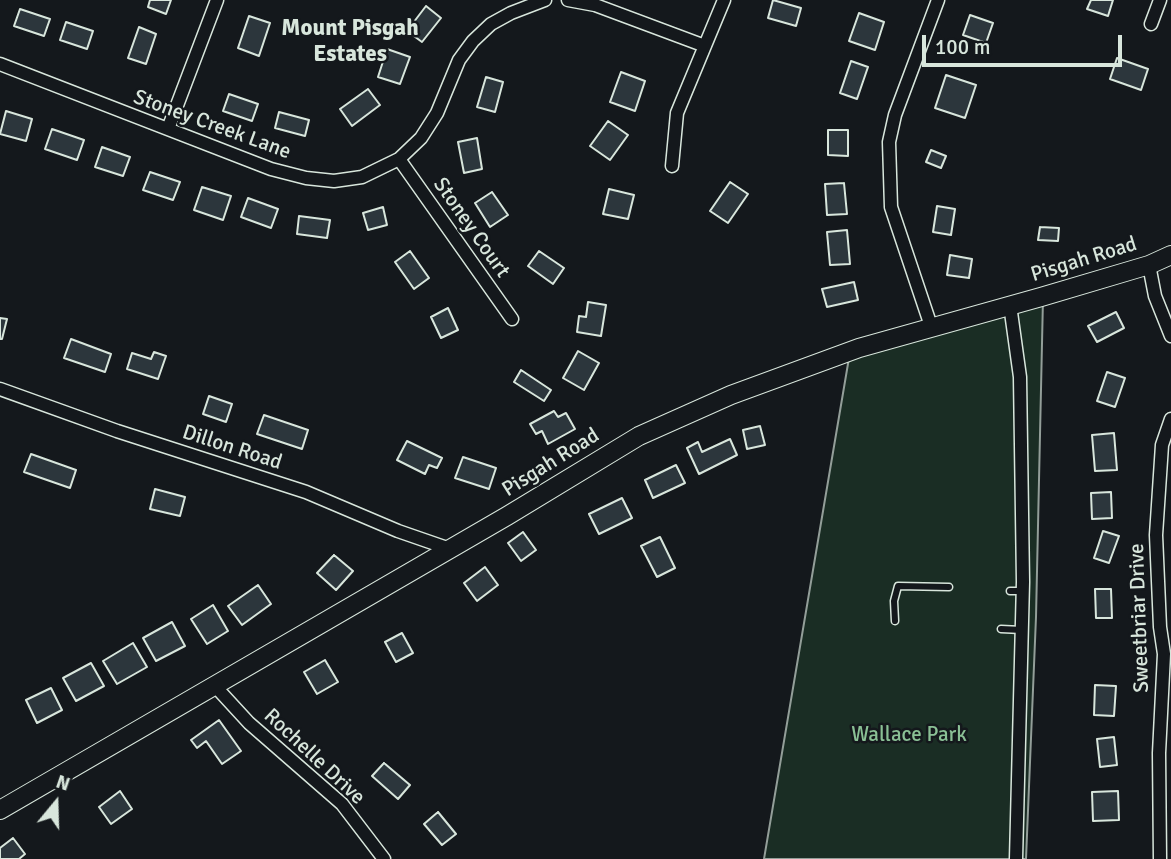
<!DOCTYPE html>
<html>
<head>
<meta charset="utf-8">
<style>
  body { margin:0 }
  #map { position:relative; width:1171px; height:859px; overflow:hidden; background:#14181c; font-family:Signika,sans-serif }
  canvas { display:block }
  .north { position:absolute; left:21px; top:768px; width:70px; height:70px; -webkit-text-stroke:5px #14181c; paint-order:stroke; rotate:19deg; font-size:19px; font-weight:700; line-height:28px; text-align:center; color:#d8e6dc }
  .north::after { content:''; display:block; margin:auto; width:24px; height:32px; background:#d8e6dc; clip-path:polygon(50% 0,100% 100%,50% 72%,0 100%) }
  .scale { position:absolute; left:922px; top:35px; width:200px; height:32px; box-sizing:border-box; border:4px solid #d8e6dc; border-top:0; padding-left:9px; font-size:21px; line-height:24px; white-space:nowrap; color:#d8e6dc; -webkit-text-stroke:5px #14181c; paint-order:stroke }
</style>
</head>
<body>
<div id="map">
<canvas width="1171" height="859"></canvas>
<div class="north">N</div>
<div class="scale">100 m</div>
</div>
<script>
const c = document.querySelector('canvas').getContext('2d');
c.lineJoin = 'round';
function paint(path, color) {
  c.fillStyle = color;
  c.fill(path, 'evenodd');
}
function poly(rows) {
  const path = new Path2D();
  for (const r of rows) {
    path.moveTo(r[0], r[1]);
    for (let i = 2; i < r.length; i += 2) path.lineTo(r[i], r[i + 1]);
  }
  return path;
}
function stroke(path, color, width, dash) {
  c.strokeStyle = color;
  c.lineWidth = width;
  c.lineCap = dash ? 'butt' : 'round';
  c.setLineDash(dash || []);
  c.stroke(path);
}
function label(font, color, halo, rows, align = 'center') {
  c.font = font + ' Signika,sans-serif';
  c.lineWidth = 5;
  c.setLineDash([]);
  c.textBaseline = 'middle';
  c.strokeStyle = halo;
  c.fillStyle = color;
  for (const [text, x, y, turn = 0] of rows) {
    c.save();
    c.translate(x, y);
    c.rotate((+turn || 0) * Math.PI / 180);
    c.textAlign = isNaN(turn) ? turn : align;
    if (halo) c.strokeText(text, 0, 0);
    c.fillText(text, 0, 0);
    c.restore();
  }
}
const green = poly([
  [1043,298,1036,617,1026,859,764,859,850,352,1043,298]
]);
paint(green, '#1a2d24');
stroke(green, '#939e99', 2);
const building = poly([
  [150,0,171,0,166,14,148,7,150,0],
  [773,0,801,8,796,26,768,18,773,0],
  [1091,0,1113,0,1108,16,1087,9,1091,0],
  [426,6,441,18,422,42,407,31,426,6],
  [20,9,50,19,44,36,14,26,20,9],
  [859,13,884,22,875,50,849,41,859,13],
  [970,15,993,23,986,43,963,35,970,15],
  [249,16,270,23,259,56,238,48,249,16],
  [66,22,93,31,87,49,60,40,66,22],
  [139,27,156,34,146,64,128,58,139,27],
  [387,49,410,57,400,84,378,77,387,49],
  [1117,58,1148,69,1141,90,1110,79,1117,58],
  [851,61,868,67,857,99,840,93,851,61],
  [621,72,645,81,635,111,610,102,621,72],
  [946,75,976,85,965,118,935,108,946,75],
  [486,77,503,82,495,112,477,107,486,77],
  [368,89,380,105,352,126,340,109,368,89],
  [229,94,258,104,252,121,223,111,229,94],
  [6,111,32,119,26,141,0,134,6,111],
  [279,112,309,120,305,136,275,128,279,112],
  [608,121,628,135,610,160,590,146,608,121],
  [52,129,84,140,77,160,45,149,52,129],
  [828,130,848,130,848,156,828,155,828,130],
  [477,138,482,169,464,173,458,142,477,138],
  [102,147,130,157,123,176,95,167,102,147],
  [931,150,946,156,941,168,926,162,931,150],
  [150,172,180,182,173,200,143,190,150,172],
  [730,182,748,194,728,223,710,211,730,182],
  [844,183,847,214,827,215,825,184,844,183],
  [202,187,231,196,223,220,194,210,202,187],
  [609,189,634,195,628,219,603,214,609,189],
  [492,192,508,215,490,227,475,203,492,192],
  [248,198,278,209,271,228,241,217,248,198],
  [937,206,955,209,951,235,933,232,937,206],
  [383,207,387,225,368,230,363,213,383,207],
  [299,216,330,220,327,238,297,234,299,216],
  [1040,227,1059,228,1058,241,1038,240,1040,227],
  [847,230,850,264,830,265,827,232,847,230],
  [410,251,429,278,414,289,395,262,410,251],
  [539,251,564,268,553,284,528,266,539,251],
  [950,255,972,259,969,278,947,275,950,255],
  [854,282,858,300,827,307,822,289,854,282],
  [588,302,606,305,601,336,577,332,579,316,586,317,588,302],
  [448,308,458,330,441,338,431,317,448,308],
  [1116,312,1124,328,1097,342,1088,326,1116,312],
  [0,318,7,319,2,339,0,339,0,318],
  [71,339,111,354,105,372,64,358,71,339],
  [578,351,599,363,584,390,563,378,578,351],
  [154,352,166,356,158,379,127,369,132,353,151,359,154,352],
  [521,370,551,390,544,401,514,382,521,370],
  [1107,372,1125,378,1115,407,1097,401,1107,372],
  [209,396,232,404,226,422,203,414,209,396],
  [554,411,558,417,566,413,575,429,548,444,542,431,536,434,530,424,554,411],
  [264,415,308,430,302,449,257,434,264,415],
  [760,426,765,445,747,449,743,430,760,426],
  [1114,433,1117,470,1095,471,1092,435,1114,433],
  [730,439,737,455,699,474,687,448,698,442,702,452,730,439],
  [407,441,442,458,437,468,429,465,425,474,397,460,407,441],
  [31,454,76,470,70,488,24,472,31,454],
  [463,457,496,468,489,489,455,478,463,457],
  [676,465,685,483,653,498,645,480,676,465],
  [155,489,185,497,180,516,150,509,155,489],
  [1111,492,1112,518,1092,519,1091,493,1111,492],
  [622,498,632,518,599,534,589,514,622,498],
  [1103,531,1119,536,1109,563,1094,558,1103,531],
  [523,532,536,550,521,561,508,543,523,532],
  [660,537,675,568,657,577,641,546,660,537],
  [334,555,353,571,336,590,317,573,334,555],
  [485,567,498,585,477,601,464,583,485,567],
  [258,585,271,604,242,625,228,606,258,585],
  [1095,589,1111,589,1112,618,1096,618,1095,589],
  [213,605,228,631,207,644,191,619,213,605],
  [172,622,185,646,156,661,143,638,172,622],
  [402,633,413,653,396,662,385,642,402,633],
  [133,643,147,667,117,684,103,661,133,643],
  [325,660,338,682,317,694,304,672,325,660],
  [91,663,104,686,76,701,63,678,91,663],
  [1095,685,1116,686,1114,716,1094,715,1095,685],
  [51,688,62,710,37,723,26,700,51,688],
  [219,720,241,751,222,764,206,741,197,748,191,740,219,720],
  [1114,737,1117,765,1100,767,1097,739,1114,737],
  [384,763,410,785,398,799,372,776,384,763],
  [120,791,132,809,111,824,99,807,120,791],
  [1118,791,1119,820,1093,821,1092,792,1118,791],
  [438,812,456,834,442,845,424,824,438,812],
  [13,838,25,854,19,859,0,859,0,848,13,838]
]);
paint(building, '#2c363c');
stroke(building, '#d8e6dc', 2);
const lane = poly([
  [1010,591,1023,591],
  [895,621,894,601,898,586,949,587],
  [1001,629,1022,630]
]);
const street = poly([
  [568,0,595,5,705,46],
  [1151,24,1160,0],
  [0,64,271,169,306,178,334,181,362,177,399,159,421,138,437,113,459,60,473,41,491,24,511,13,545,0],
  [168,129,217,0],
  [399,159,512,319],
  [672,166,677,113,724,0],
  [1149,265,1155,296,1171,336],
  [1010,305,1020,377,1023,582,1016,859],
  [931,326,891,207,889,142,895,115,938,0],
  [0,389,117,431,306,492,398,531,450,549],
  [215,686,249,723,342,804,384,859],
  [1160,859,1159,753,1164,654,1160,627,1156,535,1162,445,1171,419]
]);
const secondary = poly([
  [0,810,507,516,639,436,731,395,859,348,1041,297,1149,265,1171,255]
]);
stroke(lane, '#d8e6dc', 9);
stroke(street, '#d8e6dc', 15);
stroke(secondary, '#d8e6dc', 20);
stroke(lane, '#14181c', 6);
stroke(street, '#14181c', 12);
stroke(secondary, '#14181c', 18);
label('21px', '#d8e6dc', '#14181c', [
  ["Stoney Creek Lane",212,125,20],
  ["Stoney Court",471,228,55],
  ["Pisgah Road",1084,260,-17],
  ["Dillon Road",232,448,18],
  ["Pisgah Road",551,463,-32],
  ["Sweetbriar Drive",1140,618,-92],
  ["Rochelle Drive",314,757,43]
]);
label('21px', '#8ac095', '#14181c', [
  ["Wallace Park",909,735]
]);
label('bold 23px', '#d8e6dc', '#14181c', [
  ["Mount Pisgah",350,29],
  ["Estates",350,55]
]);
</script>
</body>
</html>
